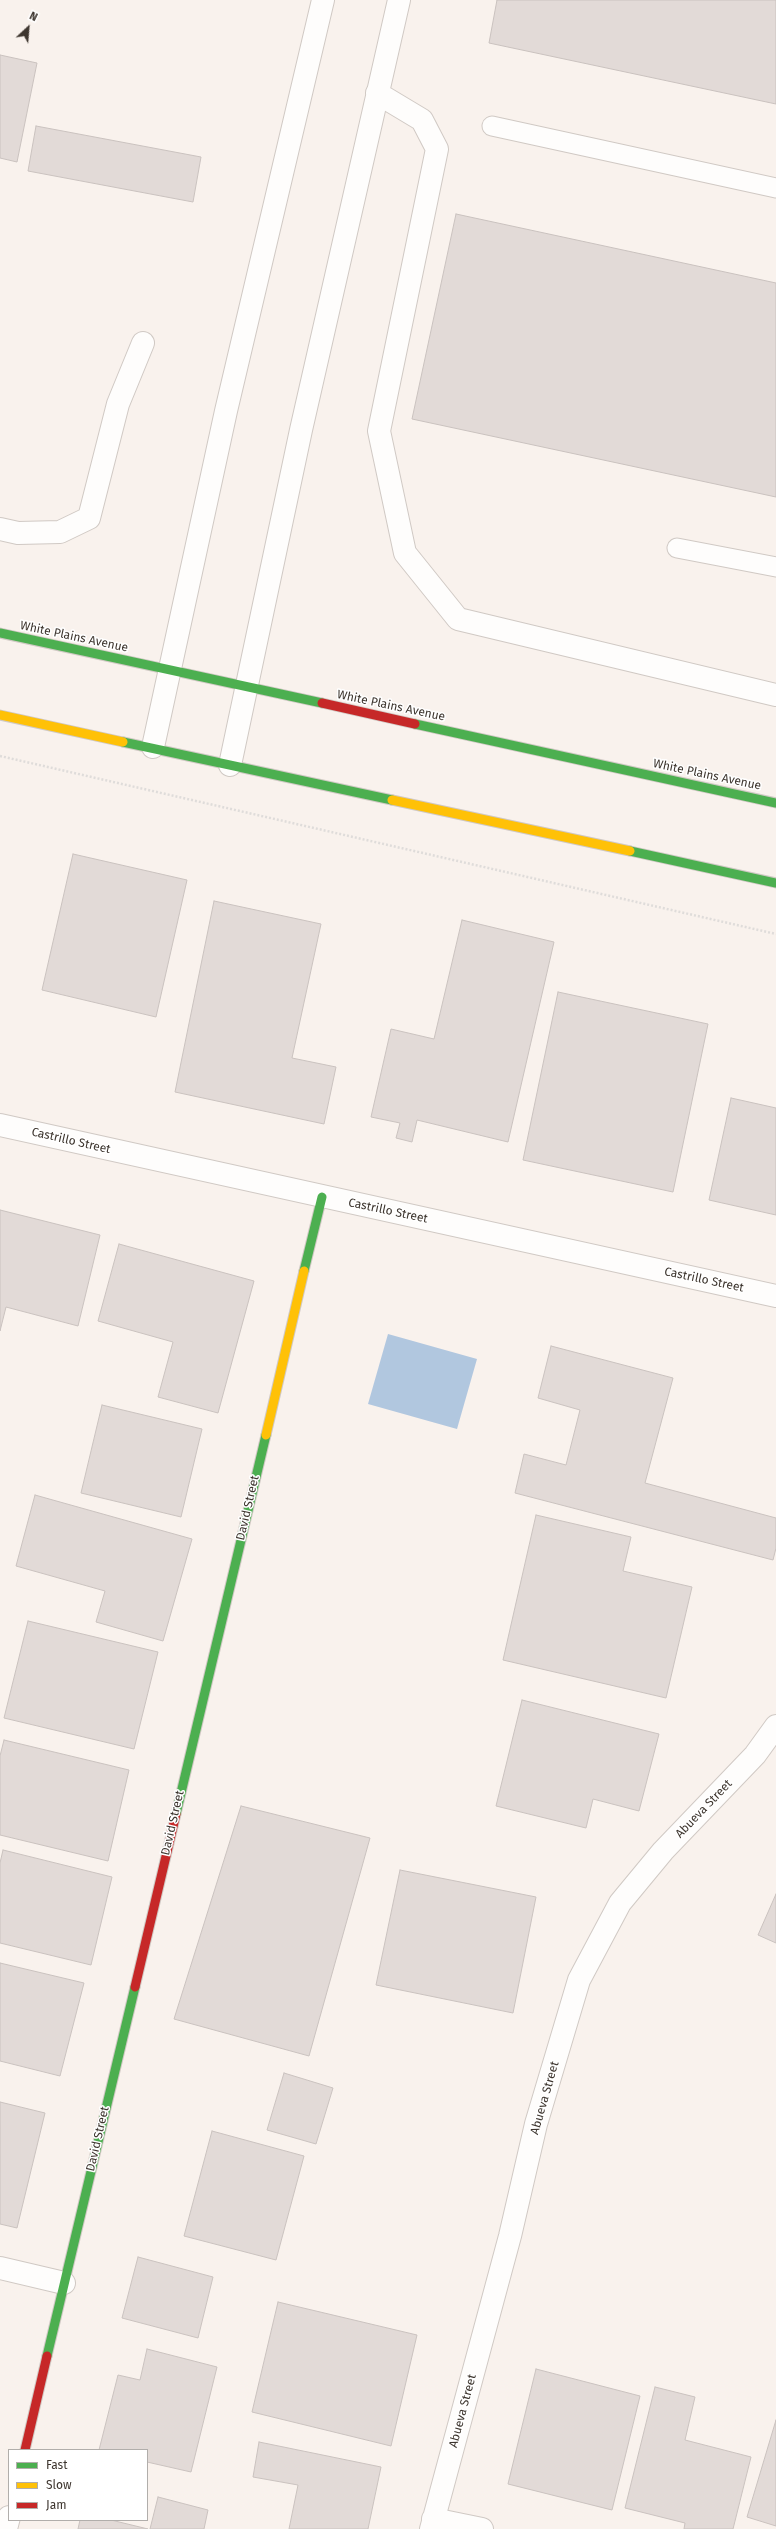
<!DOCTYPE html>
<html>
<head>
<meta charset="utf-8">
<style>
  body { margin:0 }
  #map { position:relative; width:776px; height:2529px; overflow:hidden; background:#f9f2ed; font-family:"Fira Sans",sans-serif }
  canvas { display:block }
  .legend { position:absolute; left:8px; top:2449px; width:140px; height:72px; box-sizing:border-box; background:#fff; border:1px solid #b1aeab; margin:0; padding:5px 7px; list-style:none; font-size:12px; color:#3d352e }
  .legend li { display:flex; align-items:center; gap:8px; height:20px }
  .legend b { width:20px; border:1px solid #b1aeab }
  .north { position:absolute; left:8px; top:8px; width:40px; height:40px; -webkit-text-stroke:3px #fff; paint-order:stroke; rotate:26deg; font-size:11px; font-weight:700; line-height:16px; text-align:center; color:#3d352e }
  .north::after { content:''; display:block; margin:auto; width:14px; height:18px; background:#3d352e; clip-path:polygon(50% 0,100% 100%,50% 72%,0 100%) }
</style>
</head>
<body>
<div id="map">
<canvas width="776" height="2529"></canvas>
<ul class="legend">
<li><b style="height:5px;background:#4caf50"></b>Fast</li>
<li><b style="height:5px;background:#ffc107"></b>Slow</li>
<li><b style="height:5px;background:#c62828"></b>Jam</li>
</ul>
<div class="north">N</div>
</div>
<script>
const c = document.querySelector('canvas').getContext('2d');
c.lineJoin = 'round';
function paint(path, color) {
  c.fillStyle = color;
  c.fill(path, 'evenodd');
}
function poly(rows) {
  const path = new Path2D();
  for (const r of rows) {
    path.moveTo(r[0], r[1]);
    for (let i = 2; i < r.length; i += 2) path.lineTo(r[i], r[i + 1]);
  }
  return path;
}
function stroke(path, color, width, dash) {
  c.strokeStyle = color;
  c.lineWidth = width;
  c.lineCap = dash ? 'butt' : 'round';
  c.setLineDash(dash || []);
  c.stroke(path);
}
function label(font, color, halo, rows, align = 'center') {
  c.font = font + ' "Fira Sans",sans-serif';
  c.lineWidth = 3;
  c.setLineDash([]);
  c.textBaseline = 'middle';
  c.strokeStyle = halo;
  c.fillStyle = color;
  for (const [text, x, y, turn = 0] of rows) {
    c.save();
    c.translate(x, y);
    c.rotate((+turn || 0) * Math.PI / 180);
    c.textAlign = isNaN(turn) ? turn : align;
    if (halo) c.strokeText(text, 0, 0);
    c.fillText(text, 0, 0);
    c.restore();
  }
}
paint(poly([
  [388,1334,477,1359,457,1429,368,1404]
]), '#b1c7df');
const building = poly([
  [497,0,776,0,776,104,489,43,497,0],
  [0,55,37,63,17,162,0,158,0,55],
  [36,126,201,157,193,202,28,171,36,126],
  [456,214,776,283,776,497,412,419,456,214],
  [73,854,187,880,156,1017,42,990,73,854],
  [214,901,321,924,292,1058,336,1067,324,1124,175,1092,214,901],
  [462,920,554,942,508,1142,417,1120,412,1142,396,1138,400,1123,371,1117,391,1029,434,1039,462,920],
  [558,992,708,1024,673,1192,523,1160,558,992],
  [731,1098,776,1108,776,1215,709,1200,731,1098],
  [0,1210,100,1235,78,1326,6,1307,0,1331,0,1210],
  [119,1244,254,1281,218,1413,158,1397,173,1342,98,1321,119,1244],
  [551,1346,673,1378,645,1483,776,1518,776,1548,773,1560,515,1493,524,1454,566,1465,580,1410,538,1398,551,1346],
  [102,1405,202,1429,181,1517,81,1493,102,1405],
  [35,1495,192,1539,163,1641,96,1622,105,1591,16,1566,35,1495],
  [536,1515,631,1537,623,1571,692,1587,666,1698,503,1660,536,1515],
  [28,1621,158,1652,134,1749,4,1718,28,1621],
  [522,1700,659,1734,639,1811,593,1799,586,1828,496,1806,522,1700],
  [4,1740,129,1770,108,1861,0,1835,0,1756,4,1740],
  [241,1806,370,1838,309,2056,174,2019,241,1806],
  [3,1850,112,1877,91,1965,0,1943,0,1863,3,1850],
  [400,1870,536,1897,513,2013,376,1985,400,1870],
  [776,1894,776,1943,758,1935,776,1894],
  [0,1963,84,1983,60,2076,0,2061,0,1963],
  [284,2073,333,2088,316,2144,267,2130,284,2073],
  [0,2102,45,2113,17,2228,0,2224,0,2102],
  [212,2131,304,2156,276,2260,184,2236,212,2131],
  [138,2257,213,2277,198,2338,122,2318,138,2257],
  [278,2302,417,2335,391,2446,252,2412,278,2302],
  [147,2349,217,2367,191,2472,147,2462,147,2450,99,2450,118,2375,140,2380,147,2349],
  [536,2369,640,2396,612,2510,508,2484,536,2369],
  [655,2387,695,2397,685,2440,751,2457,733,2529,684,2529,685,2523,625,2508,655,2387],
  [776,2420,776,2526,747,2517,776,2420],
  [259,2442,381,2467,368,2529,289,2529,298,2485,253,2477,259,2442],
  [158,2497,208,2510,204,2529,150,2529,158,2497],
  [80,2520,111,2520,148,2529,78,2529,80,2520]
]);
paint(building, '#e2dad7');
stroke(building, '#cac2bf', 1);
const lane = poly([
  [492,126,776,188],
  [677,548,776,567]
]);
const street = poly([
  [377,93,422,120,437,149,379,431,405,553,458,619,776,695],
  [0,529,18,533,60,532,89,518,118,404,143,343],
  [153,747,226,411,323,0],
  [230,765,301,430,399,0],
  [0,1125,776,1296],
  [0,2268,64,2283],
  [433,2519,482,2529],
  [6,2529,9,2517],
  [431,2529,510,2236,536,2124,579,1980,620,1903,663,1851,755,1755,776,1726]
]);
const fast = poly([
  [0,633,322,703],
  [415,724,776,803],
  [123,742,392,800],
  [630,851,776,883],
  [304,1271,322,1197],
  [176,1814,266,1435],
  [47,2356,135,1987]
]);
const slow = poly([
  [0,715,123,742],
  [392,800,630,851],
  [266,1435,304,1271]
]);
const jam = poly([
  [322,703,415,724],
  [135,1987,176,1814],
  [25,2450,47,2356]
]);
stroke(lane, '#d0c9c4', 21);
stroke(street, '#d0c9c4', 24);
stroke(fast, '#d0c9c4', 11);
stroke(slow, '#d0c9c4', 11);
stroke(jam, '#d0c9c4', 11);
stroke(poly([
  [0,756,776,934]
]), '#dfdcda', 2.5, [2, 2]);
stroke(lane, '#fefdfc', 19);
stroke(street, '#fefdfc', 22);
stroke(fast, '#4caf50', 9);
stroke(slow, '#ffc107', 9);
stroke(jam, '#c62828', 9);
label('12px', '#3d352e', '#fff', [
  ["White Plains Avenue",74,637,12],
  ["White Plains Avenue",391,706,12],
  ["White Plains Avenue",707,775,12],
  ["Castrillo Street",71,1141,13],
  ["Castrillo Street",388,1211,12],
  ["Castrillo Street",704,1280,12],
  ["David Street",248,1508,-77],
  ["Abueva Street",704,1809,-46],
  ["David Street",173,1823,-77],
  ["Abueva Street",545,2098,-74],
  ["David Street",98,2139,-77],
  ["Abueva Street",463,2411,-75]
]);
</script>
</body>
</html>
